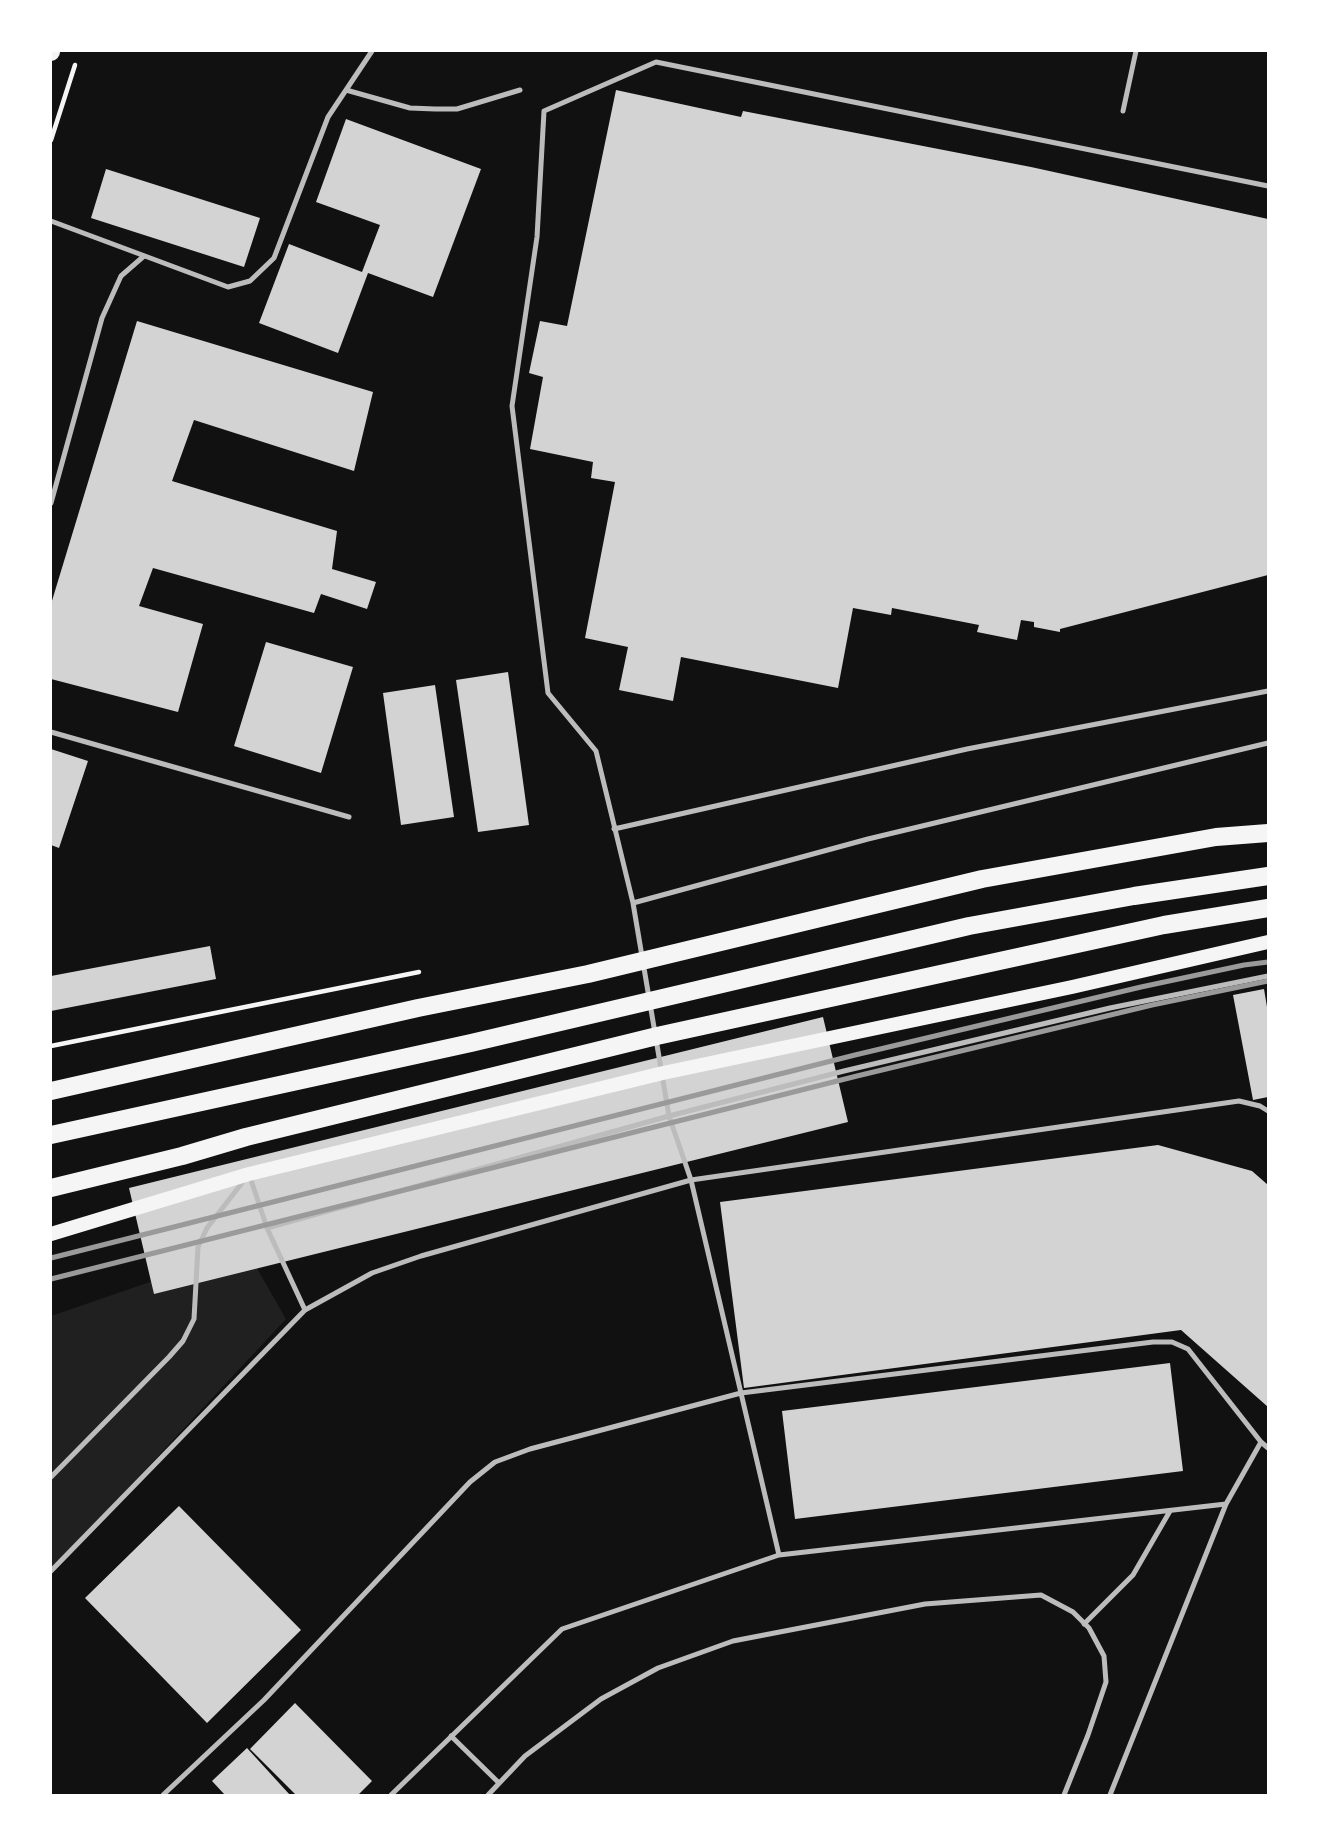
<!DOCTYPE html>
<html>
<head>
<meta charset="utf-8">
<style>
  body { margin:0 }
  #map { position:relative; width:1319px; height:1846px; overflow:hidden; background:#111; font-family:Signika,sans-serif }
  canvas { display:block }
  .frame { position:absolute; inset:0; border:52px solid #fff; pointer-events:none }
</style>
</head>
<body>
<div id="map">
<canvas width="1319" height="1846"></canvas>
<div class="frame"></div>
</div>
<script>
const c = document.querySelector('canvas').getContext('2d');
c.lineJoin = 'round';
function paint(path, color) {
  c.fillStyle = color;
  c.fill(path, 'evenodd');
}
function poly(rows) {
  const path = new Path2D();
  for (const r of rows) {
    path.moveTo(r[0], r[1]);
    for (let i = 2; i < r.length; i += 2) path.lineTo(r[i], r[i + 1]);
  }
  return path;
}
function stroke(path, color, width, dash) {
  c.strokeStyle = color;
  c.lineWidth = width;
  c.lineCap = dash ? 'butt' : 'round';
  c.setLineDash(dash || []);
  c.stroke(path);
}
paint(poly([
  [246,1249,286,1319,51,1571,51,1316]
]), '#202020');
paint(poly([
  [616,90,741,117,743,111,1031,167,1268,219,1268,575,1060,629,1060,632,1034,627,1034,622,1021,620,1017,640,977,632,979,625,892,608,891,615,853,608,838,688,681,657,673,701,619,690,628,647,585,638,615,482,591,478,593,462,530,449,543,377,529,373,540,321,567,326],
  [346,119,481,169,433,297,368,273,338,353,259,323,289,244,362,272,380,225,316,202],
  [106,169,260,218,244,267,91,218],
  [137,321,373,392,354,471,194,420,172,481,337,531,332,569,376,582,367,609,321,594,314,613,153,568,139,606,203,624,178,712,51,679,51,604],
  [266,642,353,667,321,773,234,746],
  [508,672,529,825,478,832,456,680],
  [435,685,454,817,401,825,383,693],
  [51,749,88,761,59,848,51,845],
  [210,946,216,979,51,1011,51,976],
  [1264,989,1268,1013,1268,1097,1253,1100,1233,995],
  [823,1017,848,1122,154,1294,129,1188],
  [1158,1145,1252,1171,1268,1185,1268,1407,1181,1330,744,1388,720,1202],
  [1170,1363,1183,1471,795,1519,782,1411],
  [179,1506,301,1630,207,1723,85,1598],
  [295,1703,372,1781,358,1795,296,1795,250,1749],
  [247,1748,290,1795,225,1795,212,1781]
]), '#d3d3d3');
stroke(poly([
  [51,140,75,65],
  [51,1046,419,972]
]), '#f5f5f5', 4.5);
stroke(poly([
  [346,90,410,108,435,109,457,109,520,90],
  [1123,111,1136,51],
  [51,221,228,287,250,281,274,258,328,117,372,51],
  [51,503,102,318,121,276,144,256],
  [51,732,349,817],
  [614,829,967,749,1268,691],
  [633,903,868,839,1268,743],
  [249,1174,267,1228,305,1310],
  [267,1228,669,1116,844,1071,1110,1008,1268,976],
  [51,1477,169,1357,183,1341,194,1319,198,1247,207,1228,245,1179],
  [779,1555,691,1180,669,1116,633,903,596,751,548,693,512,406,537,237,544,111,656,62,1268,186],
  [51,1571,305,1310,372,1273,421,1256,691,1180,1239,1101,1260,1106,1268,1111],
  [1084,1624,1133,1575,1170,1511],
  [451,1736,499,1783],
  [163,1795,264,1700,470,1482,495,1462,530,1449,741,1393,1153,1342,1172,1342,1188,1349,1261,1442],
  [391,1795,562,1629,779,1555,1226,1504],
  [488,1795,525,1756,601,1699,658,1668,733,1641,925,1604,1041,1595,1073,1612,1089,1628,1104,1656,1106,1682,1088,1735,1064,1795],
  [1110,1795,1226,1504,1261,1442,1268,1448]
]), '#bcbcbc', 5);
stroke(poly([
  [51,1234,249,1174,663,1073,1072,987,1268,942]
]), '#f5f5f5', 14);
stroke(poly([
  [51,52,51,51],
  [51,1091,418,1008,588,974,982,879,1216,837,1268,833],
  [51,1135,471,1043,969,926,1134,896,1268,876],
  [51,1188,182,1156,246,1137,657,1036,1164,925,1268,908]
]), '#f5f5f5', 18);
stroke(poly([
  [51,1258,855,1055,1141,987,1244,965,1268,962],
  [51,1279,857,1076,1152,1005,1268,981]
]), '#9a9a9a', 5);
</script>
</body>
</html>
